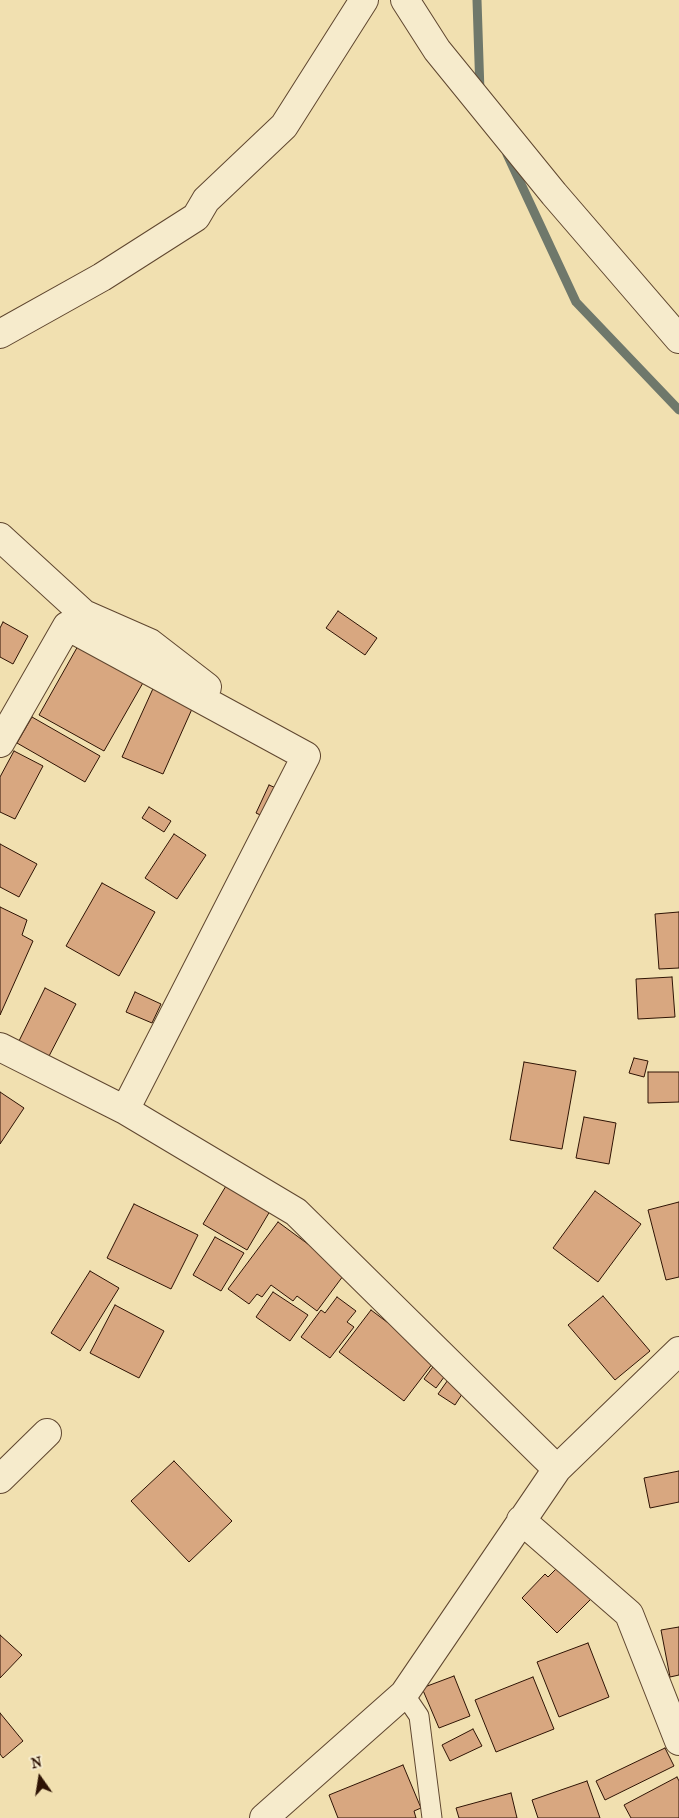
<!DOCTYPE html>
<html>
<head>
<meta charset="utf-8">
<style>
  body { margin:0 }
  #map { position:relative; width:679px; height:1818px; overflow:hidden; background:#f1e0b0; font-family:"IM FELL French Canon",serif }
  canvas { display:block }
  .north { position:absolute; left:15px; top:1753px; width:50px; height:50px; -webkit-text-stroke:4px #f6ebcc; paint-order:stroke; rotate:347deg; font-size:14px; font-weight:700; line-height:20px; text-align:center; color:#2e1304 }
  .north::after { content:''; display:block; margin:auto; width:18px; height:22px; background:#2e1304; clip-path:polygon(50% 0,100% 100%,50% 72%,0 100%) }
</style>
</head>
<body>
<div id="map">
<canvas width="679" height="1818"></canvas>
<div class="north">N</div>
</div>
<script>
const c = document.querySelector('canvas').getContext('2d');
c.lineJoin = 'round';
function poly(rows) {
  const path = new Path2D();
  for (const r of rows) {
    path.moveTo(r[0], r[1]);
    for (let i = 2; i < r.length; i += 2) path.lineTo(r[i], r[i + 1]);
  }
  return path;
}
function stroke(path, color, width, dash) {
  c.strokeStyle = color;
  c.lineWidth = width;
  c.lineCap = dash ? 'butt' : 'round';
  c.setLineDash(dash || []);
  c.stroke(path);
}
function paint(path, color) {
  c.fillStyle = color;
  c.fill(path, 'evenodd');
}
stroke(poly([
  [477,0,480,92],
  [507,154,576,302,679,410]
]), '#6f786b', 9);
const building = poly([
  [338,611,377,638,365,655,326,628,338,611],
  [3,622,28,636,13,664,0,657,0,628,3,622],
  [83,637,148,674,104,751,39,715,83,637],
  [156,682,196,700,163,774,122,757,156,682],
  [32,717,100,756,85,782,17,743,32,717],
  [14,751,43,766,15,819,0,812,0,777,14,751],
  [269,785,283,791,269,819,256,813,269,785],
  [149,807,171,821,164,832,142,818,149,807],
  [174,834,206,855,177,899,145,878,174,834],
  [0,844,37,864,19,897,0,887,0,844],
  [102,883,155,912,119,976,66,946,102,883],
  [0,907,27,920,22,935,33,941,0,1015,0,907],
  [679,912,679,968,659,969,655,914,679,912],
  [672,977,675,1017,638,1019,636,979,672,977],
  [45,988,76,1004,48,1058,18,1043,45,988],
  [135,992,161,1004,152,1023,126,1012,135,992],
  [634,1058,648,1061,644,1077,629,1073,634,1058],
  [524,1062,576,1071,562,1149,510,1140,524,1062],
  [648,1072,679,1072,679,1102,648,1103,648,1072],
  [0,1092,24,1108,0,1144,0,1092],
  [584,1117,616,1123,609,1164,576,1158,584,1117],
  [229,1181,273,1206,247,1250,203,1224,229,1181],
  [595,1191,641,1224,598,1282,553,1248,595,1191],
  [679,1202,679,1277,666,1280,648,1210,679,1202],
  [134,1204,198,1235,171,1289,107,1258,134,1204],
  [278,1222,346,1272,317,1311,297,1296,293,1301,271,1285,262,1297,257,1294,249,1304,228,1289,278,1222],
  [215,1237,244,1253,221,1291,193,1275,215,1237],
  [90,1271,119,1288,80,1351,51,1333,90,1271],
  [273,1292,308,1315,290,1341,256,1317,273,1292],
  [603,1296,650,1351,615,1380,568,1325,603,1296],
  [337,1297,356,1311,347,1322,354,1327,330,1358,301,1337,321,1310,325,1313,337,1297],
  [115,1305,164,1331,139,1378,90,1353,115,1305],
  [371,1310,436,1359,404,1401,339,1352,371,1310],
  [438,1360,450,1369,436,1388,424,1379,438,1360],
  [450,1377,466,1388,455,1405,438,1394,450,1377],
  [174,1461,232,1521,189,1562,131,1501,174,1461],
  [679,1471,679,1502,650,1508,644,1478,679,1471],
  [559,1566,592,1598,557,1633,522,1598,545,1574,548,1577,559,1566],
  [679,1627,679,1675,670,1677,661,1630,679,1627],
  [0,1635,22,1655,0,1678,0,1635],
  [588,1643,609,1697,559,1717,537,1662,588,1643],
  [454,1676,470,1716,439,1728,422,1688,454,1676],
  [533,1677,554,1729,496,1752,475,1700,533,1677],
  [0,1713,23,1741,3,1758,0,1754,0,1713],
  [473,1729,482,1746,450,1761,442,1745,473,1729],
  [665,1748,674,1766,605,1800,596,1781,665,1748],
  [403,1765,421,1808,414,1811,416,1818,338,1818,329,1795,403,1765],
  [677,1777,679,1781,679,1818,631,1818,624,1805,677,1777],
  [587,1781,600,1818,538,1818,532,1800,587,1781],
  [511,1793,517,1818,459,1818,456,1808,511,1793]
]);
paint(building, '#d8a780');
stroke(building, '#2e1304', 1);
const service = poly([
  [404,1694,419,1716,432,1818]
]);
const minor = poly([
  [405,0,437,50,554,194,679,339],
  [0,334,102,277,196,217,206,200,284,126,364,0],
  [0,537,84,614,150,643,207,687],
  [0,743,67,626,306,756,125,1110],
  [0,1047,125,1110,296,1212,557,1469],
  [0,1479,47,1433],
  [521,1520,629,1614,679,1741],
  [264,1818,404,1694,557,1469,679,1351]
]);
stroke(service, '#5f462f', 21);
stroke(minor, '#5f462f', 30);
stroke(service, '#f6ebcc', 19);
stroke(minor, '#f6ebcc', 28);
</script>
</body>
</html>
